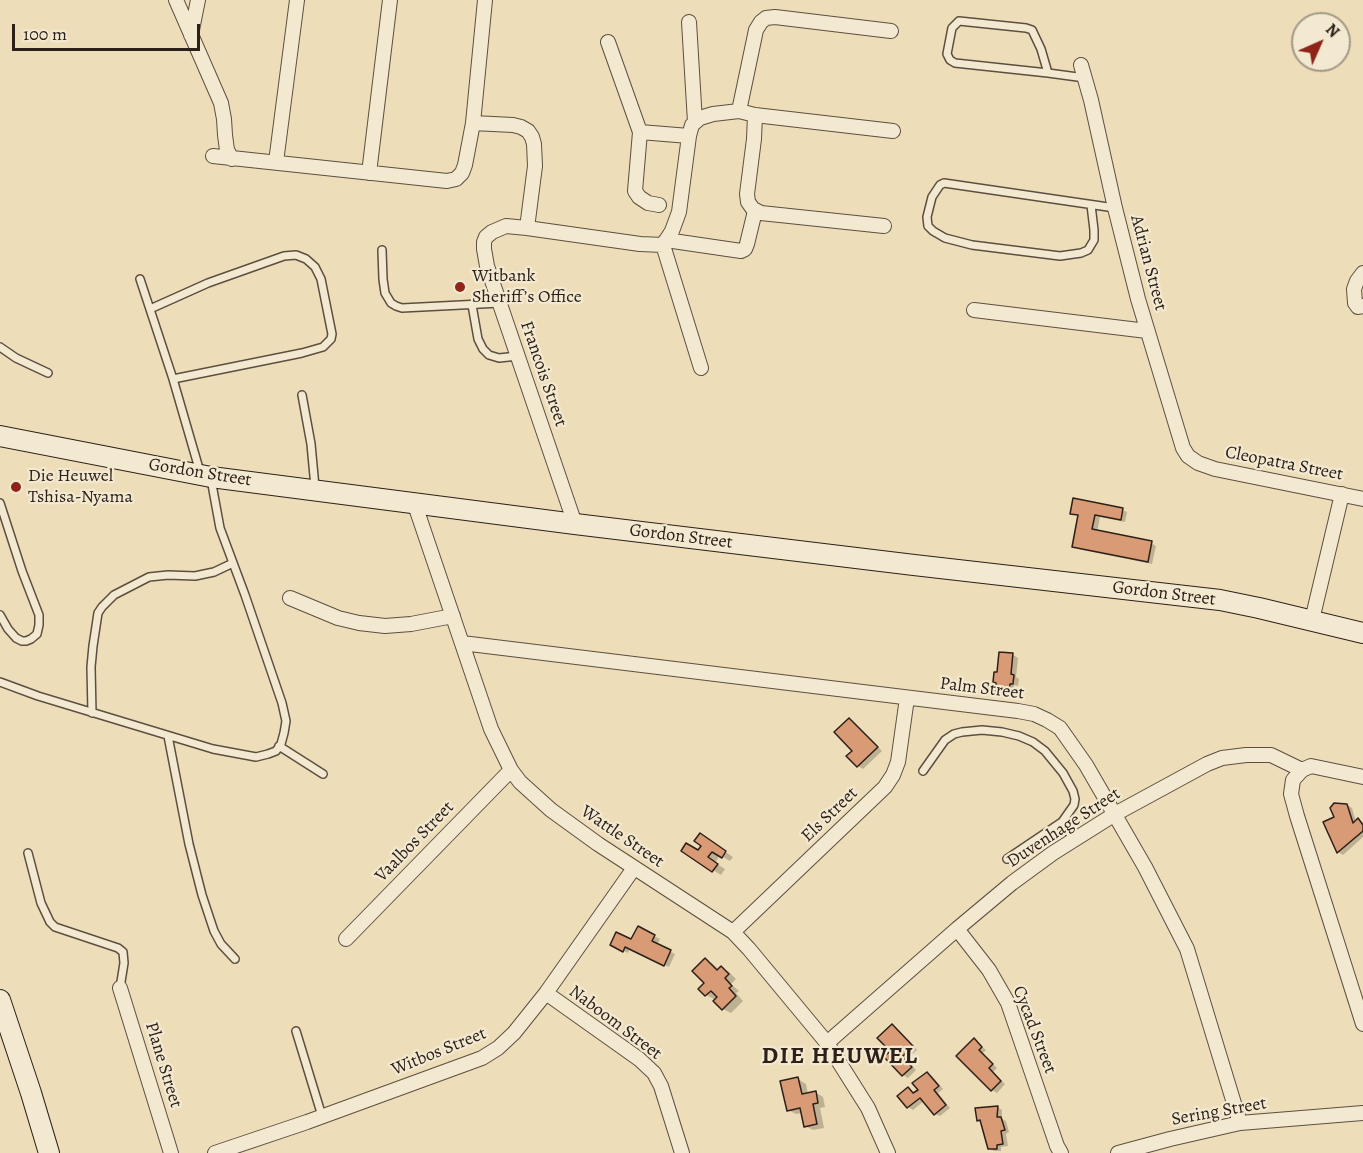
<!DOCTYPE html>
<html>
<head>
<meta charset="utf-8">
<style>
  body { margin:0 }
  #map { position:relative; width:1363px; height:1153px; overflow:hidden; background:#edddb8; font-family:Alegreya,serif }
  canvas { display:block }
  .north { position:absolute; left:1291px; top:12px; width:60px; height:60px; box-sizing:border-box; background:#f3e9d1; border:2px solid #a39987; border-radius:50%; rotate:45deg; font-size:16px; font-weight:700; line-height:24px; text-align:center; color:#2c2019 }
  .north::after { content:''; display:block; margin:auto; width:21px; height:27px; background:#8f2418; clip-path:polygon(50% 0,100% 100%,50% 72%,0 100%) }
  .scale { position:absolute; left:12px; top:24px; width:188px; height:27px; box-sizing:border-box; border:3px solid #2c2019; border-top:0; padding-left:8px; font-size:18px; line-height:21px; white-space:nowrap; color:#2c2019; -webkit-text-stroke:4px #f3e9d1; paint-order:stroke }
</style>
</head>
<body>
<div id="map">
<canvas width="1363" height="1153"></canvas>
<div class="north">N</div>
<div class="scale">100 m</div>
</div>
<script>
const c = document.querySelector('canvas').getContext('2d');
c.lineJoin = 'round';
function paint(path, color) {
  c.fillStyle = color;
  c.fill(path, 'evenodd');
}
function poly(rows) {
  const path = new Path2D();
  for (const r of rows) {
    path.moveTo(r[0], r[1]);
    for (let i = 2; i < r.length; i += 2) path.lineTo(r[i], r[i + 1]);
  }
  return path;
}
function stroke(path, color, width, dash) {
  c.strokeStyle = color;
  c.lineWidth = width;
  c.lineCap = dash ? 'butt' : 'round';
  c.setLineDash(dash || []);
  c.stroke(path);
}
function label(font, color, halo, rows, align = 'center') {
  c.font = font + ' Alegreya,serif';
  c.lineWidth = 4.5;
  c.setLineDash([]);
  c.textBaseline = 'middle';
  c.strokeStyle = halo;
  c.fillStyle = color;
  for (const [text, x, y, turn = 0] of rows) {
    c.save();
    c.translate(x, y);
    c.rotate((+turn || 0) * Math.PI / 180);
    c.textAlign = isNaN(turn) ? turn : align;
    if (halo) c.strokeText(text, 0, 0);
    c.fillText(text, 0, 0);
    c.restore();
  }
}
paint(poly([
  [1122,510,1127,512,1125,522,1100,517,1097,532,1151,543,1156,546,1152,564,1078,549,1074,546,1079,516,1072,513],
  [1001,653,1013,655,1018,658,1016,677,1019,679,1018,686,1014,685,1013,697,1001,696,996,693],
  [849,719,854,722,882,751,863,769,858,766,849,756,854,751],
  [1347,805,1352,808,1356,822,1359,820,1363,822,1363,837,1343,855,1338,852,1325,822,1336,818],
  [708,840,733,857,730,861,720,855,715,863,725,869,721,875,683,851,699,852],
  [638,928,660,939,657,945,675,954,669,967,630,948,628,953,612,945,632,941],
  [705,960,713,964,719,970,722,968,729,972,736,979,731,984,739,991,736,993,743,1001,731,1013,723,1009,714,999,706,995],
  [897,1029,917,1050,906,1060,916,1070,908,1078,903,1075,886,1057,892,1051],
  [974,1040,986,1050,982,1054,997,1068,993,1072,1005,1084,997,1093,992,1090],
  [927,1073,932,1076,943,1089,938,1093,950,1108,940,1116,935,1114,924,1101,913,1110,908,1107,908,1089,915,1094,920,1090],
  [798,1079,806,1084,808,1094,815,1092,823,1097,825,1107,820,1108,824,1128,813,1130,805,1126,802,1113,796,1114,788,1110],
  [997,1107,1002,1110,1002,1119,1006,1121,1009,1132,1006,1134,1008,1146,1001,1147,1001,1151,994,1151,989,1148,982,1122,978,1120]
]), '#0003');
const building = poly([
  [1073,498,1123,508,1121,520,1095,515,1092,529,1152,541,1148,562,1072,547,1078,515,1070,514,1073,498],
  [999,652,1013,653,1011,674,1014,675,1013,684,1010,684,1008,696,995,694,996,683,993,682,994,672,997,672,999,652],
  [849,718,878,747,857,767,846,756,852,751,834,732,849,718],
  [1334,803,1347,804,1353,823,1358,818,1363,825,1363,831,1337,853,1323,822,1334,817,1330,808,1334,803],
  [700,833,726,851,722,858,712,852,708,857,718,864,712,872,681,851,686,843,698,850,701,846,694,841,700,833],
  [638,926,655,935,652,941,671,950,664,966,625,947,623,952,610,945,616,932,631,939,638,926],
  [705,958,717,970,721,966,729,974,725,978,732,986,729,988,736,996,722,1010,713,1001,717,997,711,991,705,996,698,989,704,983,692,971,705,958],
  [892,1024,913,1046,902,1057,912,1067,902,1076,884,1057,890,1051,877,1038,892,1024],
  [974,1038,982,1047,979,1050,993,1064,989,1068,1001,1081,991,1091,956,1056,974,1038],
  [927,1072,939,1086,934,1090,946,1105,934,1115,920,1098,907,1108,897,1096,908,1087,913,1093,918,1090,912,1083,927,1072],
  [798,1077,802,1094,816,1091,818,1103,813,1104,817,1124,804,1127,800,1108,787,1111,780,1081,798,1077],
  [998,1106,997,1117,1001,1117,1005,1130,1001,1131,1003,1144,997,1145,997,1149,988,1149,980,1120,977,1121,975,1108,998,1106]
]);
paint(building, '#d99a76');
stroke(building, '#2c2019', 1.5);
const lane = poly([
  [1048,73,1041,49,1032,30,1026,28,959,21,952,28,947,54,950,60,955,63,1048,73,1085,78],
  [1091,205,1094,230,1094,240,1088,250,1081,253,1060,256,972,245,945,238,933,231,928,226,927,217,932,197,940,185,944,183,1115,208],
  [382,250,383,279,385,293,391,303,396,306,402,308,500,303],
  [140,279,173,379,200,472],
  [472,305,478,339,483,349,489,355,499,358,518,356],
  [150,309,208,283,284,256,296,255,306,259,315,267,321,279,332,334,331,339,323,347,302,353,173,379],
  [0,347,16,358,48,373],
  [302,395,311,444,315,487],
  [0,503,22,571,39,615,39,625,37,634,31,639,26,641,22,641,16,638,8,629,0,615],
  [0,682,38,696,213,749,256,757,268,754,276,751,281,744,284,733,286,721,282,703,245,595,220,528,211,479],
  [92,713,91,667,93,646,98,613,102,607,114,595,149,577,168,575,195,576,214,572,233,563],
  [168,736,189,844,202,895,214,931,221,944,235,959],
  [279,746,323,774],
  [923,771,945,740,954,734,962,732,982,730,1002,732,1019,736,1033,742,1045,751,1063,773,1073,791,1075,799,1074,805,1062,822,1074,840],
  [28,853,41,903,50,922,55,927,118,948,123,952,124,963,120,988],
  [1007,859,1062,822],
  [296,1031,322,1116]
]);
const street = poly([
  [176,0,221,103,224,119,225,135,227,150,232,159],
  [689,22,695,122],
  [191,35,198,0],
  [608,42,640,132,689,136],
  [1081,65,1091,100,1115,208,1138,299,1183,448,1188,456,1198,463,1215,469,1363,499],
  [739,111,756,30,761,22,766,18,775,17,891,31],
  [755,115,754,139,747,194,748,202,753,209,761,213,884,226],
  [473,123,513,125,521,127,528,131,532,137,534,144,535,166,527,228],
  [640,132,635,191,639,197,648,203,659,205],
  [213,156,447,181,456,179,462,173,465,165,473,123,485,0],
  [276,162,297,0],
  [369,173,390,0],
  [666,240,741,251,745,249,747,244,755,211],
  [663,245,672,231,679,212,689,136,692,125,700,118,713,114,739,111,755,115,893,131],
  [663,245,701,368],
  [1363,273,1357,281,1354,289,1355,303,1358,307,1363,306],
  [974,310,1147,331],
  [414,502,491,729,511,770,520,782,551,810,598,844,733,932,749,949,827,1043,868,1108,888,1153],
  [575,524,487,266,484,249,484,242,486,237,492,232,506,226,527,228,640,244,663,245],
  [290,598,338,618,359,623,385,626,411,624,453,616],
  [1312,620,1342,494],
  [462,643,1018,711,1034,714,1047,720,1060,728,1086,765,1145,867,1187,949,1240,1123],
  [1363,777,1311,766,1302,770,1293,780,1291,794,1297,816,1363,1024],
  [957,929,989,970,1008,1003,1057,1146,1061,1153],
  [733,932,885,787,893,775,898,762,907,698],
  [346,939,511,770],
  [120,988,171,1153],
  [546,993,639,1059,654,1073,661,1086,682,1153],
  [827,1043,957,929,1012,883,1053,853,1115,814,1207,764,1222,758,1246,755,1271,755,1302,770],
  [215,1153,307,1122,482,1058,498,1048,514,1033,546,993,634,868],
  [1118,1153,1170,1139,1240,1123,1363,1113]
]);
const secondary = poly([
  [0,436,211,477,575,524,914,565,1220,600,1259,608,1363,633],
  [0,1000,31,1093,49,1153]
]);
stroke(lane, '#5c4f41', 10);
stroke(street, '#5c4f41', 16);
stroke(secondary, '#2c2019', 22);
stroke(lane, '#f3e9d1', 7);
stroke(street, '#f3e9d1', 14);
stroke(secondary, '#f3e9d1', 20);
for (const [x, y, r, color] of [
  [460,287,6,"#8f2418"],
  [16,487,6,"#8f2418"]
]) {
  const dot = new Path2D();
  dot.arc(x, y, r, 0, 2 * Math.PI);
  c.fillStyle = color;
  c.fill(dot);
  stroke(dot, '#f3e9d1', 2);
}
label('18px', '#2c2019', '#f3e9d1', [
  ["Adrian Street",1148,263,75],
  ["Francois Street",543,374,71],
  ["Cleopatra Street",1284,464,11],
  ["Gordon Street",200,473,9],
  ["Gordon Street",681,537,7],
  ["Gordon Street",1164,594,7],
  ["Palm Street",982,689,7],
  ["Els Street",830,815,-44],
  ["Duvenhage Street",1064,828,-33],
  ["Wattle Street",622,837,34],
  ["Vaalbos Street",415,842,-46],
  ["Naboom Street",615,1023,37],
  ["Cycad Street",1034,1030,69],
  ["Witbos Street",439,1052,-22],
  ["Plane Street",163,1065,73],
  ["Sering Street",1219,1112,-10]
]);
label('18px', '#2c2019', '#f3e9d1', [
  ["Witbank",472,277],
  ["Sheriff’s Office",472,298],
  ["Die Heuwel",28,477],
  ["Tshisa-Nyama",28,498]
], 'left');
c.letterSpacing = '1.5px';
label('bold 24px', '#2c2019', '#f3e9d1', [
  ["DIE HEUWEL",840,1057]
]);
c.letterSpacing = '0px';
</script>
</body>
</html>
